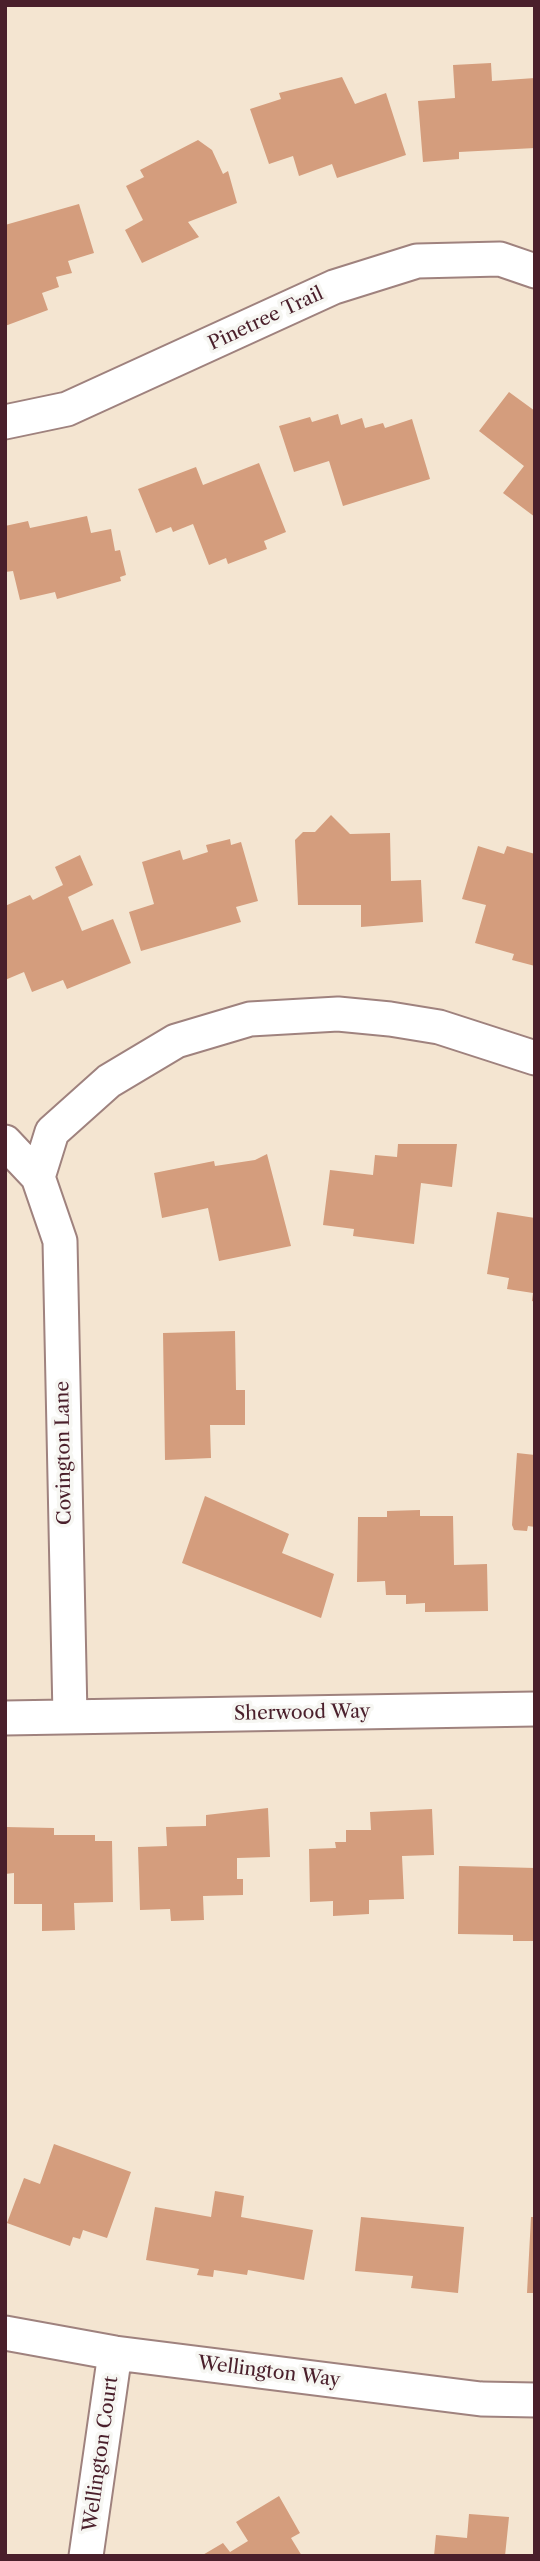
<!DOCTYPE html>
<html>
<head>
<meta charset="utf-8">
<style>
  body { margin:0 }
  #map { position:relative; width:540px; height:2561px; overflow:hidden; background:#f4e5d1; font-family:"Libre Caslon Text",serif }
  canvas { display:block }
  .frame { position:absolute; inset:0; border:7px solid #4a1f2b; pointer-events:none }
</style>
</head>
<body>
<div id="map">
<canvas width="540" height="2561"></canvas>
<div class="frame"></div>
</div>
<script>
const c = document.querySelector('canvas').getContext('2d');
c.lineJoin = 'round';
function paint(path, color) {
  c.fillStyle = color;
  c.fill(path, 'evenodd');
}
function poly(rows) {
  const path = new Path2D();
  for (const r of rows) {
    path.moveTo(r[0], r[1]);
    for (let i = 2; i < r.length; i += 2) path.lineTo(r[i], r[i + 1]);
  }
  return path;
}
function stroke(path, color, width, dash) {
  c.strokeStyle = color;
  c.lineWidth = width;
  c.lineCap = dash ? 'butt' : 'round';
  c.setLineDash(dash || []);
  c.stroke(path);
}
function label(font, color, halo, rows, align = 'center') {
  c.font = font + ' "Libre Caslon Text",serif';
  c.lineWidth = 7;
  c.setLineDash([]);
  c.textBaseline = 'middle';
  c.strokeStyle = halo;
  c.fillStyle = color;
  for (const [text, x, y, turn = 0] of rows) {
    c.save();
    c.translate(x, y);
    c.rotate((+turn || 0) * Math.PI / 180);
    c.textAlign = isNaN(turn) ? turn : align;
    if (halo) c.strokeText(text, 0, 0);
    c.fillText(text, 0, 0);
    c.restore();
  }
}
paint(poly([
  [491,63,492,81,535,78,535,148,459,152,459,159,423,162,418,101,455,98,453,65],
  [342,77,355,104,386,93,406,155,337,178,332,164,299,176,293,156,269,164,250,109,281,99,279,93],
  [198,140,212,150,223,174,228,171,237,203,188,222,199,237,142,263,125,230,143,220,126,186,144,177,140,170],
  [79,204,94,253,68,261,72,273,56,277,59,287,42,293,48,310,5,326,5,225],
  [509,392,535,411,535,517,503,493,524,466,479,431],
  [338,414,341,425,362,418,365,428,383,423,385,428,412,419,430,479,343,506,329,461,294,472,279,426,310,417,312,422],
  [259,463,286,532,264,541,267,549,228,564,226,558,209,565,193,524,173,532,171,527,156,533,138,489,196,467,203,485],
  [87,516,91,533,111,529,115,551,120,550,126,575,120,577,121,581,57,599,55,592,20,600,13,571,5,572,5,526,28,521,30,528],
  [331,815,350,834,390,833,391,881,421,880,423,922,361,927,361,905,298,905,295,840,303,832,315,832],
  [230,839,231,845,241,842,258,901,236,907,241,922,141,951,129,912,154,904,142,862,180,850,183,860,208,852,206,845],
  [478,846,504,854,507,846,535,854,535,966,512,960,514,954,475,943,486,905,462,899],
  [80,855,93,885,68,897,82,931,113,919,131,963,67,989,63,980,32,992,24,972,5,980,5,906,30,895,33,900,63,885,55,867],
  [398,1144,457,1144,452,1187,421,1183,414,1244,353,1236,354,1229,323,1225,330,1170,373,1175,375,1155,397,1157],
  [267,1154,291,1246,219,1261,208,1208,162,1218,154,1173,214,1161,215,1166,255,1160],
  [497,1212,535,1218,535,1302,532,1301,533,1293,507,1289,509,1278,487,1274],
  [235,1331,236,1390,245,1390,245,1425,210,1425,211,1458,165,1460,163,1333],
  [517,1453,535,1455,535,1527,528,1526,527,1531,514,1530,512,1525],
  [205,1496,289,1534,282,1553,334,1574,321,1618,182,1563],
  [420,1510,420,1516,453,1516,454,1565,487,1564,488,1611,425,1612,425,1603,406,1604,406,1595,386,1595,385,1581,357,1582,358,1517,387,1517,387,1511],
  [268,1808,270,1857,237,1858,237,1879,243,1879,243,1895,203,1896,204,1920,171,1921,170,1909,140,1910,138,1847,167,1846,166,1827,206,1826,206,1815],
  [432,1809,434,1855,402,1856,404,1899,369,1900,369,1914,333,1916,333,1901,310,1902,309,1849,336,1848,335,1842,346,1842,346,1830,371,1830,370,1812],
  [5,1827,54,1828,54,1835,95,1835,95,1841,112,1841,113,1902,74,1903,75,1930,42,1931,42,1904,14,1904,14,1873,5,1874],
  [459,1866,535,1868,535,1941,513,1941,513,1935,458,1934],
  [54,2144,131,2172,107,2238,83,2230,80,2239,73,2237,70,2246,7,2223,24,2178,40,2184],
  [215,2191,244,2196,241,2217,313,2230,304,2280,248,2270,247,2275,214,2270,213,2277,197,2275,199,2269,146,2260,155,2207,211,2217],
  [361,2217,464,2227,458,2293,411,2288,413,2276,355,2271],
  [531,2217,535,2217,535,2293,527,2293],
  [279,2496,300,2533,291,2538,302,2556,201,2556,223,2543,230,2552,248,2541,236,2522],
  [469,2514,509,2517,505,2556,434,2556,436,2535,467,2538]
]), '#d49d7d');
const minor = poly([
  [5,422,67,409,334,287,417,261,500,259,535,271],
  [5,1142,38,1177,60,1241,70,1716],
  [38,1177,52,1132,109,1081,176,1041,250,1019,338,1014,390,1019,439,1027,535,1058],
  [5,1718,535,1709],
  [5,2333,115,2353,481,2399,535,2400],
  [86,2556,115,2353]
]);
stroke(minor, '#9f827e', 37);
stroke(minor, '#fff', 33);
label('19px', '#4a1f2b', '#f6f6f2', [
  ["Pinetree Trail",266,319,-25],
  ["Covington Lane",64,1453,-91],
  ["Sherwood Way",302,1713,-1],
  ["Wellington Way",269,2372,7],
  ["Wellington Court",101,2454,-82]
]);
</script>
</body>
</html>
